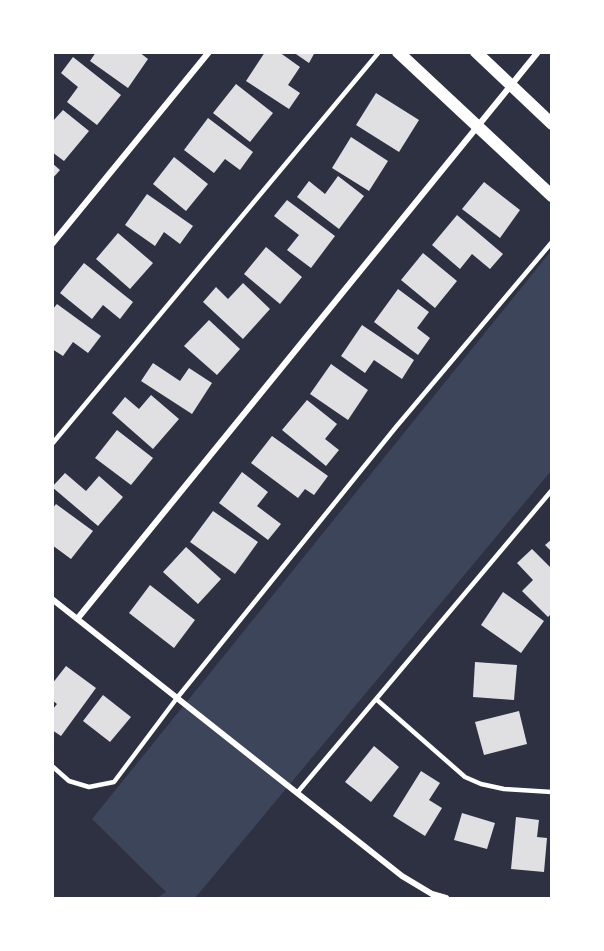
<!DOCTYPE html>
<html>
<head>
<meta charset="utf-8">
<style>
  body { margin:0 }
  #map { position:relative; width:604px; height:951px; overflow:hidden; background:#2d3142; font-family:"Playfair Display",serif }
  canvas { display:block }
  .frame { position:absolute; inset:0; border:54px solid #fff; pointer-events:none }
</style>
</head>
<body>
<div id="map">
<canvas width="604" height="951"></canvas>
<div class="frame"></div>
</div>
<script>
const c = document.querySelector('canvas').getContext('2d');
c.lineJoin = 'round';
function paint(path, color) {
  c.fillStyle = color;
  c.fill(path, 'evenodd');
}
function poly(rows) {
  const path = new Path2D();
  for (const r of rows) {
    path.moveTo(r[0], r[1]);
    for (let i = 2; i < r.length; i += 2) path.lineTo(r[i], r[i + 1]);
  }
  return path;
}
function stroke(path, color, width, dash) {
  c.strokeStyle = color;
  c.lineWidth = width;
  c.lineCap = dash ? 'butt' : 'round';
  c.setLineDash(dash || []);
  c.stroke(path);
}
paint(poly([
  [551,251,551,471,195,898,157,898,166,892,92,819]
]), '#3c4559');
paint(poly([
  [96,52,139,52,148,59,128,88,90,61],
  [265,52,279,52,300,67,288,85,300,93,289,109,246,81],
  [293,52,315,52,309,63],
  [73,57,121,95,97,125,67,102,78,87,61,73],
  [236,84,273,113,250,142,213,113],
  [376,93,419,120,399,152,356,125],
  [63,110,89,131,64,161,52,152,52,122],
  [208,118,253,152,240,170,225,159,214,173,184,150],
  [351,137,388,161,369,191,332,168],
  [174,157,208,184,186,211,153,184],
  [52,163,60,170,52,179],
  [338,176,364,196,339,229,297,197,309,181,325,194],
  [484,182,520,210,500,238,462,209],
  [147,194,193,226,180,244,164,232,155,246,125,225],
  [287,200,335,236,311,268,287,250,299,235,274,216],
  [457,215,503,254,490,269,472,254,460,269,432,245],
  [118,233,153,263,130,289,96,259],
  [266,247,302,277,280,304,244,274],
  [423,253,457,281,435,308,401,280],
  [84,263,133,302,120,319,103,305,92,319,60,293],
  [243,283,270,309,243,339,203,302,216,287,228,299],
  [398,289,429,312,417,328,430,338,418,355,374,322],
  [57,304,101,336,88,353,73,342,63,356,52,349,52,310],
  [209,320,240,349,217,375,184,346],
  [362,325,414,360,402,379,374,360,365,373,341,356],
  [153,363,180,381,189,368,212,383,192,414,141,381],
  [331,364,368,390,348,420,310,394],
  [151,395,179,419,153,449,112,413,125,397,139,409],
  [307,400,337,424,325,439,339,450,326,466,282,430],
  [117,430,153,458,131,485,95,458],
  [272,436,328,476,314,495,305,489,298,498,251,463],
  [242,472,268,492,257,506,281,524,268,540,219,503],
  [65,473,86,491,99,476,123,497,98,526,52,487],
  [56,504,93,531,71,559,52,545,52,509],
  [213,511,258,542,235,574,190,542],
  [552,539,552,552,545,545],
  [186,547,221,579,198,604,163,572],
  [532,549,552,569,552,613,548,617,522,591,533,580,517,563],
  [150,585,195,620,174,648,129,613],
  [503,592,544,621,521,653,481,625],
  [475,662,517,665,514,700,473,697],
  [66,666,96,688,61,736,52,730,52,710,57,704,52,700,52,684],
  [103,695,131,717,110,742,83,721],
  [519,711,527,744,484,755,475,722],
  [374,746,399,767,371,802,345,782],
  [421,771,440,783,429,800,442,808,425,836,393,816],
  [462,813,495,823,487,849,454,840],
  [516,817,539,820,537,837,547,838,544,872,511,869]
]), '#e0e0e3');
stroke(poly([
  [52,444,379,52],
  [376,699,465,777,481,784,504,789,552,792],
  [52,766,69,781,89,787,114,782,177,698,396,427,552,242],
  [297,793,552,490]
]), '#fff', 4.5);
stroke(poly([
  [52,244,209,52],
  [52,599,402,876,432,894,446,898],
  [78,618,538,52]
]), '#fff', 6);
stroke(poly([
  [398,52,552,196],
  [476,52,552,124]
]), '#fff', 12);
</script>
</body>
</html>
